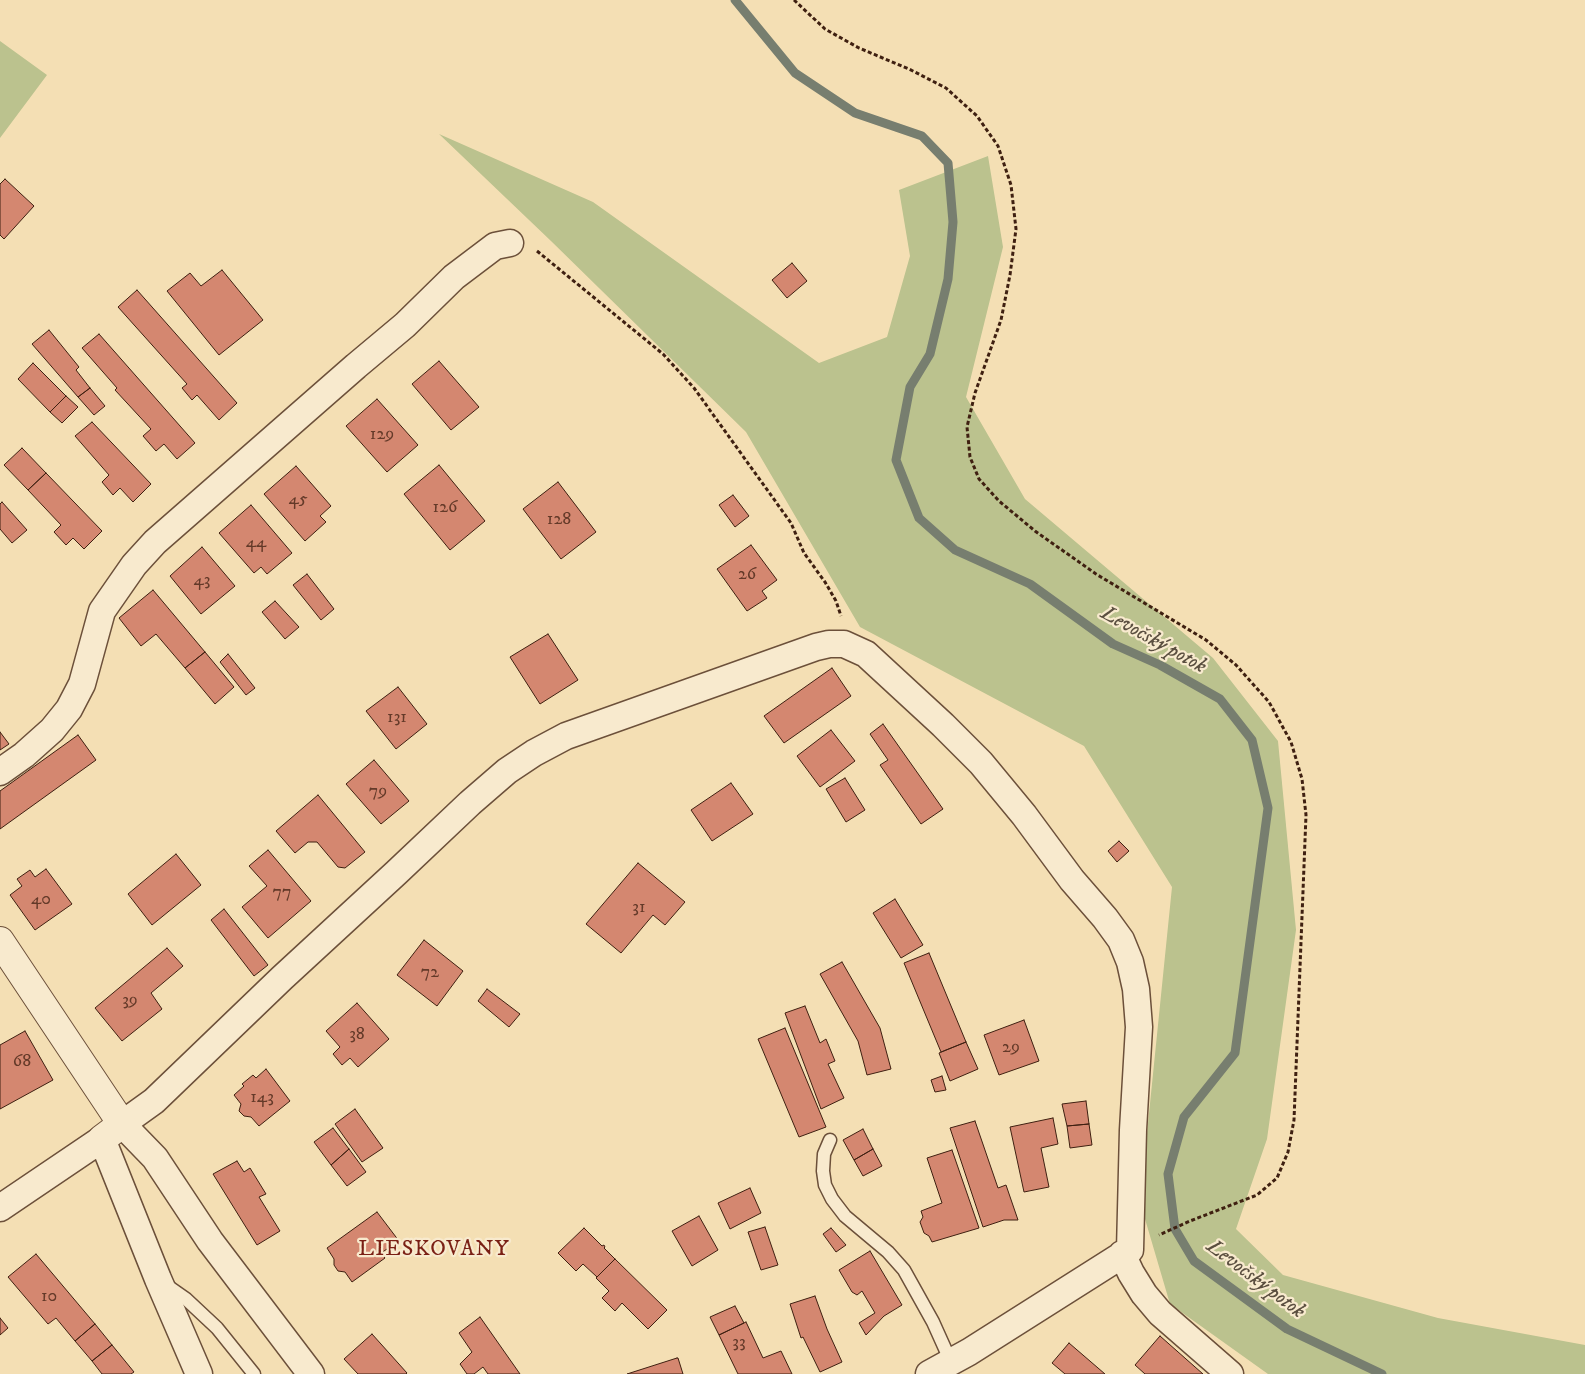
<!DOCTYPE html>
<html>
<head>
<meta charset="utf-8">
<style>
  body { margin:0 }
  canvas { display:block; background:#f4dfb4 }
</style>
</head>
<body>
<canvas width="1585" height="1374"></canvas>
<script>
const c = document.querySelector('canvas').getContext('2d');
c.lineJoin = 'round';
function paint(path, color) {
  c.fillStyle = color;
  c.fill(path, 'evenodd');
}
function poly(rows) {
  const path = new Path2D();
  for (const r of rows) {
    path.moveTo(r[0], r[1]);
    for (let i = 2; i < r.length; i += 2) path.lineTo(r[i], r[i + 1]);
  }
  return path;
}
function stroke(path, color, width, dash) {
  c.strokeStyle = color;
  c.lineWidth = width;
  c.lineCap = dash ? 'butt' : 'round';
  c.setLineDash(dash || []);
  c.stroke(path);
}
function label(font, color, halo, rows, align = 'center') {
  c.font = font + ' "IM FELL DW Pica",serif';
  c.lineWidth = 4.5;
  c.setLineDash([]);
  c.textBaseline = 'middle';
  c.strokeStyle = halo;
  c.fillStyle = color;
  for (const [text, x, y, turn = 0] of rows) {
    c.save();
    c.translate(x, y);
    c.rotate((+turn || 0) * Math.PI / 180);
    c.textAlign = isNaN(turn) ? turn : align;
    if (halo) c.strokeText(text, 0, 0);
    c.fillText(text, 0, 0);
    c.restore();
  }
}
paint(poly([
  [0,41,47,75,0,138],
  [439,134,593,202,819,363,887,337,910,256,899,190,988,156,1003,247,966,397,1025,499,1213,658,1278,741,1296,930,1267,1139,1236,1229,1283,1275,1438,1318,1585,1345,1585,1374,1268,1374,1170,1304,1140,1202,1172,887,1084,746,860,627,746,432,551,241]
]), '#bbc28e');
stroke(poly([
  [735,0,795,73,855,113,922,136,948,163,953,222,948,279,930,354,910,387,896,460,919,518,955,550,1030,584,1113,644,1160,665,1220,699,1252,740,1268,808,1235,1053,1184,1117,1168,1174,1175,1229,1194,1261,1287,1329,1382,1374]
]), '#777e6f', 9);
const building = poly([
  [5,179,34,206,4,239,0,235,0,184,5,179],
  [792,263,807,281,787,298,772,280,792,263],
  [222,270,263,320,219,355,167,291,190,273,201,286,222,270],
  [137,290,237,403,219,420,197,395,192,400,182,388,187,384,118,307,137,290],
  [49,330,79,367,76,370,90,388,78,397,32,344,49,330],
  [99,334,195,443,177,459,164,444,156,451,143,436,151,429,115,390,117,388,82,348,99,334],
  [439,361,479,407,451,430,412,384,439,361],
  [33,363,66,396,50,412,18,379,33,363],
  [90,388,105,406,94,415,78,397,90,388],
  [66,396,78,407,62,423,50,412,66,396],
  [377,399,418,445,387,472,346,426,377,399],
  [92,422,151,484,133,502,120,488,113,495,102,482,109,475,75,436,92,422],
  [22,448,46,473,28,490,4,465,22,448],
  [439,465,485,521,450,550,404,494,439,465],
  [296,466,331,506,320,516,326,522,305,541,264,494,296,466],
  [46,473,102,531,84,549,73,538,66,545,54,532,61,525,28,490,46,473],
  [558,482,596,532,561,559,523,509,558,482],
  [733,495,749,516,735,527,719,505,733,495],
  [2,502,27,530,12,543,0,529,0,504,2,502],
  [251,505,292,553,267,574,261,567,254,573,219,533,251,505],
  [751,545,777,580,762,591,767,598,747,611,717,569,751,545],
  [202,547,235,586,201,614,170,576,202,547],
  [307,574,334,609,321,620,293,585,307,574],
  [153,590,205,652,185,668,156,634,141,646,119,618,153,590],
  [275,601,299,627,285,639,262,612,275,601],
  [548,634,578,680,540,704,510,657,548,634],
  [205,652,234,687,215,704,185,668,205,652],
  [228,654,255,688,246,695,220,662,228,654],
  [832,668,851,696,784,743,764,716,832,668],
  [398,687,427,724,396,749,366,711,398,687],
  [883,724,943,809,921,824,880,765,888,760,870,734,883,724],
  [831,730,855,761,820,787,797,756,831,730],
  [0,732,9,744,0,750,0,732],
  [78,735,96,760,0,829,0,791,78,735],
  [374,760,409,801,381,824,346,784,374,760],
  [845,778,865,810,846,822,826,789,845,778],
  [731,783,753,814,712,841,691,810,731,783],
  [318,795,365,852,345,868,338,867,317,842,308,842,295,853,276,831,318,795],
  [1119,841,1129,851,1117,862,1108,851,1119,841],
  [268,850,311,901,268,938,242,907,267,886,249,866,268,850],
  [176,854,201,885,152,925,128,894,176,854],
  [638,863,685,902,665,925,653,915,621,953,586,924,638,863],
  [46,869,72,904,35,930,10,895,22,886,17,879,30,870,35,877,46,869],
  [895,899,923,945,901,958,873,913,895,899],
  [224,909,268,965,254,976,211,920,224,909],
  [424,940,463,971,437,1006,397,975,424,940],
  [167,948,183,966,151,993,162,1009,122,1041,95,1008,167,948],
  [929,953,966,1042,941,1052,904,963,929,953],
  [842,962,880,1028,891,1069,867,1075,858,1041,820,974,842,962],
  [487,989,520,1014,509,1027,478,1001,487,989],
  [357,1003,389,1039,358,1067,350,1058,342,1065,333,1054,340,1047,326,1031,357,1003],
  [805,1006,820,1043,826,1039,835,1061,828,1064,844,1098,821,1109,785,1013,805,1006],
  [1024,1020,1039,1061,999,1075,984,1035,1024,1020],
  [785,1028,826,1127,799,1137,758,1039,785,1028],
  [25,1031,53,1080,0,1109,0,1045,25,1031],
  [966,1042,978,1069,950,1081,939,1053,966,1042],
  [266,1069,290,1101,259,1126,251,1117,244,1116,239,1111,241,1104,234,1095,244,1086,242,1084,253,1075,256,1078,266,1069],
  [942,1076,946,1090,935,1092,931,1080,942,1076],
  [1086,1101,1089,1124,1067,1126,1062,1104,1086,1101],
  [355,1109,383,1148,362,1162,335,1124,355,1109],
  [1053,1118,1058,1144,1041,1148,1049,1187,1024,1192,1010,1127,1053,1118],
  [975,1121,998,1188,1006,1185,1018,1220,1004,1220,983,1227,950,1128,975,1121],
  [1089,1124,1092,1145,1070,1148,1067,1126,1089,1124],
  [333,1128,349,1149,331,1165,314,1142,333,1128],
  [863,1129,873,1149,854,1160,843,1140,863,1129],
  [349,1149,366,1172,347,1186,331,1165,349,1149],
  [873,1149,882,1166,863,1176,854,1160,873,1149],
  [952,1150,979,1228,932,1242,929,1236,924,1233,920,1222,923,1217,921,1211,942,1203,927,1158,952,1150],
  [237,1161,244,1172,250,1168,266,1194,259,1197,280,1231,257,1245,213,1174,237,1161],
  [750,1188,761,1213,730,1229,718,1203,750,1188],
  [377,1212,399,1241,381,1253,385,1258,352,1282,345,1272,338,1271,334,1265,334,1259,327,1248,377,1212],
  [699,1216,718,1250,692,1266,672,1231,699,1216],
  [765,1227,778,1265,761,1270,748,1232,765,1227],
  [584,1228,602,1246,604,1245,605,1247,604,1248,615,1259,597,1277,583,1264,576,1271,558,1253,584,1228],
  [831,1228,846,1245,836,1252,823,1234,831,1228],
  [870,1251,902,1305,884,1316,866,1335,859,1323,875,1313,862,1291,857,1295,852,1292,839,1270,870,1251],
  [36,1254,95,1324,75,1341,56,1318,48,1324,8,1277,36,1254],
  [615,1259,667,1310,648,1329,622,1303,615,1311,602,1298,609,1291,596,1278,615,1259],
  [815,1296,827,1329,842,1362,820,1372,803,1337,801,1338,790,1304,815,1296],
  [735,1306,744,1323,719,1335,710,1317,735,1306],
  [480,1317,520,1374,488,1374,483,1367,474,1374,467,1374,460,1364,472,1352,459,1333,480,1317],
  [0,1318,8,1328,0,1335,0,1318],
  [746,1322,763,1358,781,1351,792,1374,738,1374,719,1335,746,1322],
  [95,1324,112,1345,92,1361,75,1341,95,1324],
  [372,1334,407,1373,406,1374,358,1374,344,1359,372,1334],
  [1160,1336,1203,1374,1145,1374,1135,1365,1160,1336],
  [1069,1343,1105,1374,1065,1374,1052,1363,1069,1343],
  [112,1345,134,1372,131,1374,102,1374,92,1361,112,1345],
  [677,1358,678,1358,683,1374,627,1374,677,1358]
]);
paint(building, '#d48770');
stroke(building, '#3f2011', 1);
const service = poly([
  [830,1140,824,1154,823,1171,825,1185,832,1199,845,1216,888,1252,904,1270,933,1322,951,1362],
  [166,1285,186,1299,217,1328,254,1374]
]);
const minor = poly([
  [0,772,24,755,52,730,69,709,82,684,102,611,134,565,155,542,356,366,405,325,454,277,495,246,510,243],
  [0,1208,102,1139,158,1279,199,1374],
  [1122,1254,1131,1273,1144,1294,1160,1313,1230,1374],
  [311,1374,210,1241,155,1158,122,1124,154,1101,282,978,396,873,470,803,507,771,534,753,566,736,816,647,829,644,844,644,866,654,943,725,981,763,1024,815,1072,880,1105,918,1121,940,1130,962,1136,989,1139,1027,1133,1130,1130,1250,969,1352,929,1374]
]);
const tertiary = poly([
  [0,941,122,1124,102,1139]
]);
stroke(service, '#6c503a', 15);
stroke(minor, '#6c503a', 29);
stroke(tertiary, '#6c503a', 30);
stroke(poly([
  [794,0,825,29,859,48,909,69,946,88,977,116,998,146,1011,185,1016,229,1010,275,1001,320,975,393,967,427,970,457,979,479,999,501,1035,531,1096,574,1206,640,1236,665,1269,702,1291,742,1302,779,1306,815,1294,1120,1288,1152,1277,1178,1257,1195,1190,1221,1159,1235],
  [537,251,663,354,694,388,791,523,804,553,825,582,836,601,841,616]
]), '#3f2011', 3, [4, 2.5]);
stroke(service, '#f8eace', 12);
stroke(minor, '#f8eace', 26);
stroke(tertiary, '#f8eace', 28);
label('18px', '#643a29', null, [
  ["129",382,435],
  ["45",298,500],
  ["126",445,508],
  ["128",559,520],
  ["44",256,543],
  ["26",747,575],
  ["43",202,581],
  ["131",397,718],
  ["79",378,792],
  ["77",282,893],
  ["40",41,900],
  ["31",639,908],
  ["72",430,973],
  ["39",130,1001],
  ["38",357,1035],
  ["29",1011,1048],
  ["68",22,1062],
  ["143",262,1098],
  ["10",49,1297],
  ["33",739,1343]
]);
label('italic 21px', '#5b4f40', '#f8eace', [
  ["Levočský potok",1153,641,29],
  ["Levočský potok",1255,1280,37]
]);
c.letterSpacing = '1px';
label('22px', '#7a1f14', '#f8eace', [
  ["LIESKOVANY",434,1250]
]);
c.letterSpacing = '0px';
</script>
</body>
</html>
